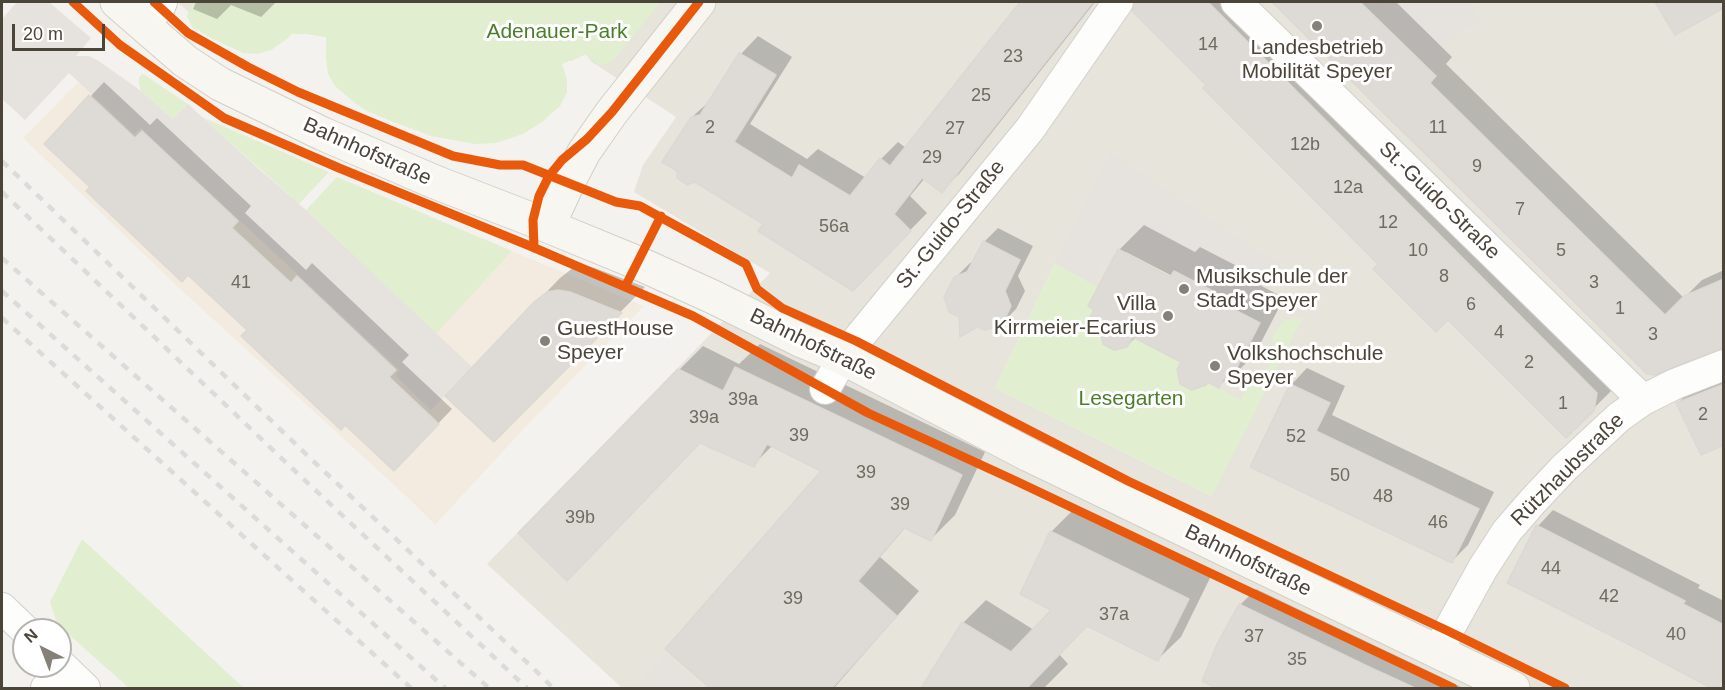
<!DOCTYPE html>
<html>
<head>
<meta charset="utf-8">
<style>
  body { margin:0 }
  #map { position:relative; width:1725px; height:690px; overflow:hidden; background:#f4f2ee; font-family:Arial,sans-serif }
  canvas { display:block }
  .frame { position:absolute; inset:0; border:3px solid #4b4439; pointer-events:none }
  .north { position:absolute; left:12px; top:618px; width:60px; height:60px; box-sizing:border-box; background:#fff; border:2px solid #b7b4b0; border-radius:50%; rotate:318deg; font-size:16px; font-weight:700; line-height:24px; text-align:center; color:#4b4439 }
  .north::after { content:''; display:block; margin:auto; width:21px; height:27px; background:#868178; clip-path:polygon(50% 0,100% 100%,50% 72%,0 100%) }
  .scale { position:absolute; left:12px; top:24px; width:93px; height:27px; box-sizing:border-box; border:3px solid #4b4439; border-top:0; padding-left:8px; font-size:18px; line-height:21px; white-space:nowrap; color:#4b4439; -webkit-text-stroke:4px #fff; paint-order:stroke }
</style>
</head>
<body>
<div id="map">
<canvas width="1725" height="690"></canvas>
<div class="frame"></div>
<div class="north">N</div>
<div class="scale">20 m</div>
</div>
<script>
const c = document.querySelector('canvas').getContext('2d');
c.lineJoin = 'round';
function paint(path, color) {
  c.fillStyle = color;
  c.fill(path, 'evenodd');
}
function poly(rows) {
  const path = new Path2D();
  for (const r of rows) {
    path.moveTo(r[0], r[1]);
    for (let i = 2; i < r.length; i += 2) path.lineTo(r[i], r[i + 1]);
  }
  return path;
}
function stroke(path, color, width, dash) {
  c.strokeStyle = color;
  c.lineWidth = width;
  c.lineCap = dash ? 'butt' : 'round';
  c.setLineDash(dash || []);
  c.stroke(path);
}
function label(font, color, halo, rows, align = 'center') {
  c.font = font + ' Arial,sans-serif';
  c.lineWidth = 6;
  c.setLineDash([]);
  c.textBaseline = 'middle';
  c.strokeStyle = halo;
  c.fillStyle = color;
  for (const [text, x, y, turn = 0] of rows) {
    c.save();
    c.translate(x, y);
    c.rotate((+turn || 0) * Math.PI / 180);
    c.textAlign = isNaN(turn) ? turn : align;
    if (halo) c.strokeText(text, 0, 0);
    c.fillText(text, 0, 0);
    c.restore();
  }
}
paint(poly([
  [177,2,1723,2,1723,688,622,688,487,564,770,273,634,192,643,165,676,117,592,62,586,54,571,61,326,37,307,34,291,34,189,12],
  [1055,263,1088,306,1087,322,1099,331,1103,344,1114,350,1119,349,1128,347,1133,337,1180,362,1176,371,1180,384,1192,390,1206,385,1207,383,1212,496,995,388]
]), '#e7e4dc');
paint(poly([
  [99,61,141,91,173,119,188,104,261,171,306,210,436,333,512,251,644,306,531,421,435,525,407,497,177,286,23,138]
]), '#f3ebdf');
paint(poly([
  [193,2,661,2,614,60,607,64,598,65,586,54,562,64,567,80,567,92,560,106,542,122,523,134,496,143,475,144,431,136,381,117,365,110,355,103,335,86,328,74,326,58,326,37,307,34,292,34,287,39,271,50,257,54,243,53,211,38,192,27,187,16],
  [143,74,188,104,173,119,141,91,139,84,139,77],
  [202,117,329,172,299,204],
  [337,177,512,251,436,334,306,210],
  [1055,263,1098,287,1088,306,1094,310,1087,322,1100,329,1099,331,1105,335,1102,341,1103,344,1114,350,1118,349,1122,343,1128,346,1133,337,1181,362,1176,371,1182,375,1180,381,1180,384,1192,390,1196,389,1200,382,1208,382,1241,400,1249,384,1262,379,1276,350,1272,339,1276,331,1283,322,1291,319,1302,319,1212,496,995,388],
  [82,539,244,688,129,688,57,624,50,602]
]), '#e1eecf');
paint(poly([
  [17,2,49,2,91,38,76,56,89,56,99,61,141,91,173,119,188,104,261,171,306,210,472,367,431,410,396,376,400,370,141,128,134,134,69,73,25,120,2,99,2,19],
  [1377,2,1469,2,1480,19,1453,38,1433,60],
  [1110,153,1248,245,1280,263,1256,312,1121,242,1109,267,1102,263,1092,284,1055,263],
  [665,655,703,688,635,688]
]), '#e6e3df');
paint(poly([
  [196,2,276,2,261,17,231,5,217,19,193,9],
  [1022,2,1095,2,959,174,941,191,925,178,910,196,927,213,870,271,765,223,692,117,712,99,741,54,758,36,792,57,750,124,807,159,818,149,866,178,881,159,898,142,906,148],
  [1144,2,1244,2,1615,374,1611,391,1566,436,1449,318,1380,264,1208,85,1135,11],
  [1274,2,1396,2,1452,57,1446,64,1684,298,1702,280,1724,270,1724,347,1648,372],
  [1661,2,1724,2,1724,6,1658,4],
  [104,82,150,125,157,118,251,206,245,213,306,270,312,263,409,355,402,362,452,409,408,455,249,330,46,144],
  [1144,225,1195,252,1200,247,1235,265,1232,270,1284,298,1255,354,1230,379,1227,378,1219,386,1208,381,1183,361,1136,337,1127,346,1119,250],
  [1126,252,1178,279,1176,282,1126,255],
  [998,228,1033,246,1018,276,1025,291,1016,309,1001,324,955,278,970,263,974,261,984,242],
  [584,265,595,268,645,287,494,440,535,304,560,278,574,267],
  [760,344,985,452,955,515,931,539,906,527,880,557,919,591,834,688,712,688,667,649,824,471,773,445,753,465,679,370,703,346,739,364],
  [1307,368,1345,386,1332,415,1494,492,1468,545,1452,561,1252,466,1291,385],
  [1724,374,1724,443,1678,403,1696,385],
  [1074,509,1211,576,1181,637,1158,659,1087,625,1059,654,1068,664,1044,688,995,688,989,683,986,688,923,688,963,623,986,600,1034,630,1054,609,1051,532],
  [1553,510,1700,585,1698,588,1724,601,1724,688,1714,688,1509,582,1538,526],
  [1256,589,1441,677,1463,688,1219,688,1204,680,1240,605]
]), '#0003');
const building = poly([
  [1020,2,1093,2,942,193,922,178,894,214,911,231,853,291,758,231,763,224,695,182,687,185,677,178,677,171,662,162,691,117,700,115,739,53,776,75,734,142,792,178,799,165,850,196,880,158,890,166,1020,2],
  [1135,2,1208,2,1597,393,1594,411,1566,438,1448,320,1436,332,1373,269,1378,264,1203,88,1206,85,1132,11,1135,2],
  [1272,2,1360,2,1436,76,1430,83,1665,315,1684,296,1724,279,1724,348,1718,349,1655,375,1647,374,1272,2],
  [1655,2,1724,2,1724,8,1675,35,1655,2],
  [89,95,135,138,142,131,238,221,232,228,291,283,297,276,396,370,389,377,439,424,394,471,345,425,341,430,241,336,247,330,188,275,182,282,86,191,90,187,44,144,89,95],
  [983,241,1020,260,1005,291,1011,306,1002,325,985,330,977,327,960,337,959,317,949,312,944,297,954,277,967,272,983,241],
  [1118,249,1170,277,1174,271,1211,290,1208,296,1260,323,1230,381,1224,378,1219,388,1208,382,1206,385,1192,390,1180,384,1177,369,1181,362,1133,337,1127,347,1114,350,1103,344,1100,329,1087,322,1094,310,1088,306,1118,249],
  [558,290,570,292,622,313,494,442,445,396,534,302,547,292,558,290],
  [735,367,962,475,931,541,904,528,858,581,897,616,832,688,710,688,665,649,821,471,767,444,754,467,700,443,567,581,518,533,678,369,723,391,735,367],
  [1290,384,1330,403,1316,431,1479,509,1452,563,1250,467,1290,384],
  [1724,384,1724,445,1701,455,1676,403,1724,384],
  [1536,525,1685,601,1683,604,1724,625,1724,688,1711,688,1636,648,1507,583,1536,525],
  [1050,531,1189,599,1158,661,1087,626,1027,688,921,688,962,622,1011,652,1051,610,1020,594,1050,531],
  [1239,604,1367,666,1415,688,1216,688,1202,681,1217,644,1239,604]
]);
paint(building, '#dedbd6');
stroke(building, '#dcd9d4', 1.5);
const street = poly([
  [1236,2,1643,400],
  [142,24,160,7,162,2],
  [825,389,843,358,861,335,1030,129,1118,2],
  [2,608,25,630],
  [1439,653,1448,631,1483,568,1507,531,1533,501,1564,468,1619,417,1643,400,1675,384,1724,365],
  [60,664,85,688],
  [46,688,66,670]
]);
const secondary = poly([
  [117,2,185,61,220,84,323,134,435,182,533,220,638,263,713,297,800,340,843,358,1029,455,1513,688],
  [548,226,568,183,584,152,612,112,699,2]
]);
stroke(street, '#d2d0cb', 32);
stroke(secondary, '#d3cfc5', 35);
stroke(street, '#fdfdfc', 30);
stroke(secondary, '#f7f6f1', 33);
stroke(poly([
  [2,161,309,457,533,668,553,688],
  [2,192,296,472,527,688],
  [2,258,489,688],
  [2,291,445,688],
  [2,318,411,688]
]), '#dbdbda', 4.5, [8, 8]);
stroke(poly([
  [73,2,120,45,224,118,339,168,530,246,693,316,868,413,1016,481,1453,688],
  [154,2,188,33,248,67,298,92,453,156,500,165,523,165,616,202,640,206,746,264,757,289,782,308,856,341,1128,481,1448,631,1565,688],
  [534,248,533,220,539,196,549,176,562,160,587,139,612,112,699,2],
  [625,287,661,216]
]), '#e8590c', 9);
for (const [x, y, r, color] of [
  [1317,26,6,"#868178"],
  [1184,289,6,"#868178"],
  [1168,316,6,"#868178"],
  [545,341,6,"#868178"],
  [1215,366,6,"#868178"]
]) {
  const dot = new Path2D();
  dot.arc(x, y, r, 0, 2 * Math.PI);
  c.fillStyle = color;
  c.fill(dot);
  stroke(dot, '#fff', 2);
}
label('18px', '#706a61', null, [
  ["14",1208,45],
  ["23",1013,57],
  ["25",981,96],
  ["2",710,128],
  ["11",1438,128],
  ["27",955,129],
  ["12b",1305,145],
  ["29",932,158],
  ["9",1477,167],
  ["12a",1348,188],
  ["7",1520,210],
  ["12",1388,223],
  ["56a",834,227],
  ["10",1418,251],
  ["5",1561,251],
  ["8",1444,277],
  ["41",241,283],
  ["3",1594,283],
  ["6",1471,305],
  ["1",1620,309],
  ["4",1499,333],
  ["3",1653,335],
  ["2",1529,363],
  ["39a",743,400],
  ["1",1563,404],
  ["2",1703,415],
  ["39a",704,418],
  ["39",799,436],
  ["52",1296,437],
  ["39",866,473],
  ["50",1340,476],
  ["48",1383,497],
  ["39",900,505],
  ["39b",580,518],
  ["46",1438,523],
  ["44",1551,569],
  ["42",1609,597],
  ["39",793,599],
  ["37a",1114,615],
  ["40",1676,635],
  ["37",1254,637],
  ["35",1297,660]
]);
label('21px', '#4a7f2a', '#fff', [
  ["Adenauer-Park",557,32],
  ["Lesegarten",1131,399]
]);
label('21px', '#4b4439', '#fff', [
  ["Landesbetrieb",1317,48,"center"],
  ["Mobilität Speyer",1317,72,"center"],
  ["Musikschule der",1196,277],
  ["Stadt Speyer",1196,301],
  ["Villa",1156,304,"right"],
  ["Kirrmeier-Ecarius",1156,328,"right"],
  ["GuestHouse",557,329],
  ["Speyer",557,353],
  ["Volkshochschule",1227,354],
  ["Speyer",1227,378]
], 'left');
label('21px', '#4b4439', '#fff', [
  ["Bahnhofstraße",367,152,24],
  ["St.-Guido-Straße",1439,201,44],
  ["St.-Guido-Straße",951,225,-51],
  ["Bahnhofstraße",813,345,26],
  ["Rützhaubstraße",1568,470,-45],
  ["Bahnhofstraße",1248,561,26]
]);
</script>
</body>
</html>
